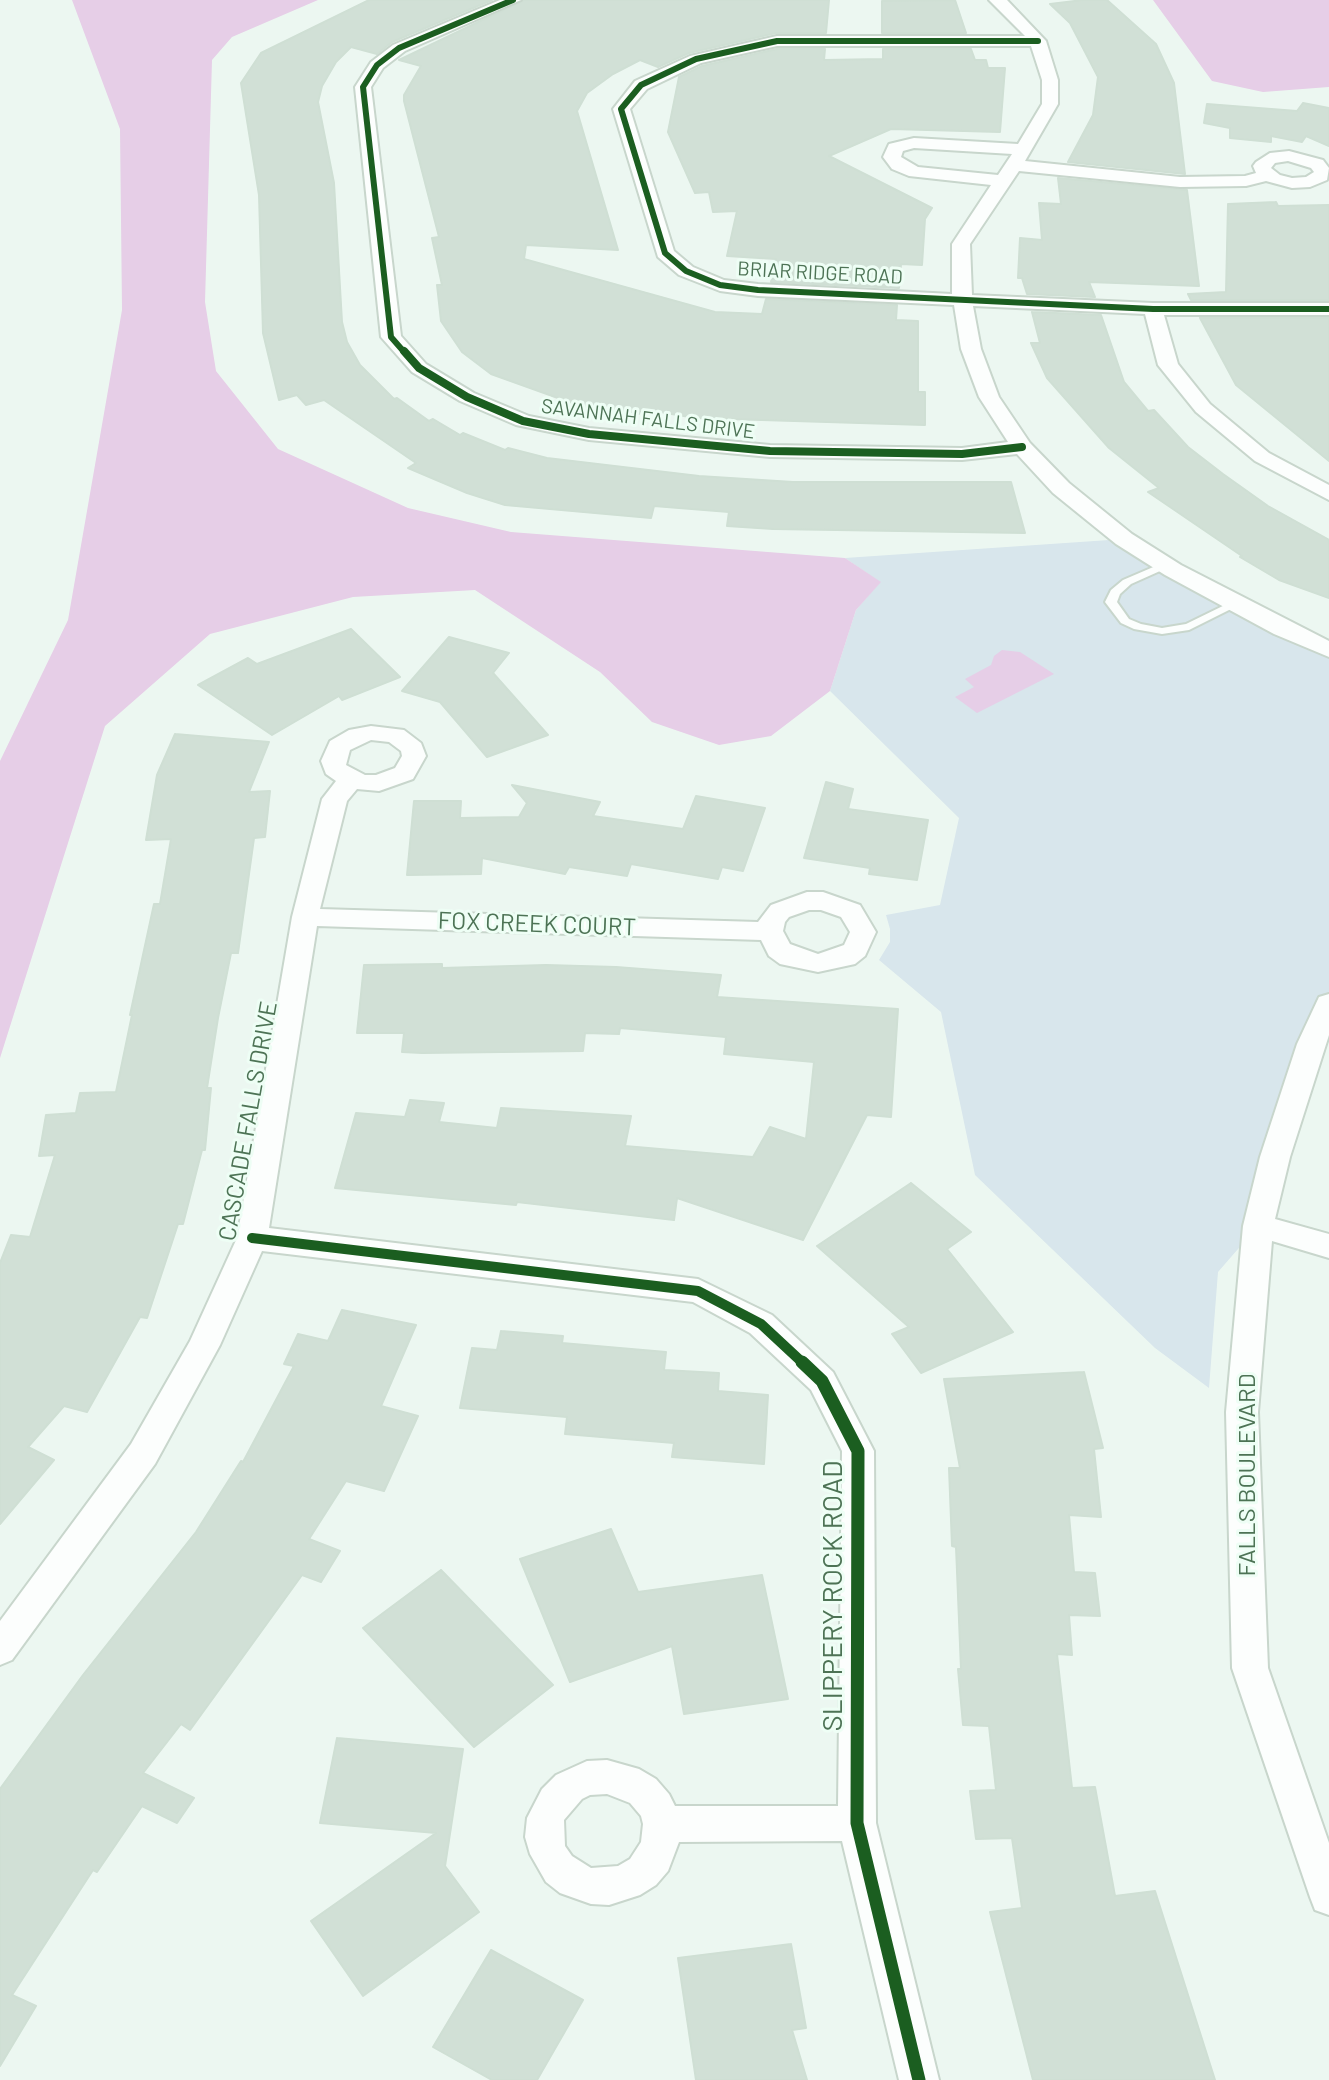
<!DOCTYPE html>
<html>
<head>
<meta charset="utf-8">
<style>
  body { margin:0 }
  canvas { display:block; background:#ecf7f1 }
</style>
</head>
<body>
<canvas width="1329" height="2080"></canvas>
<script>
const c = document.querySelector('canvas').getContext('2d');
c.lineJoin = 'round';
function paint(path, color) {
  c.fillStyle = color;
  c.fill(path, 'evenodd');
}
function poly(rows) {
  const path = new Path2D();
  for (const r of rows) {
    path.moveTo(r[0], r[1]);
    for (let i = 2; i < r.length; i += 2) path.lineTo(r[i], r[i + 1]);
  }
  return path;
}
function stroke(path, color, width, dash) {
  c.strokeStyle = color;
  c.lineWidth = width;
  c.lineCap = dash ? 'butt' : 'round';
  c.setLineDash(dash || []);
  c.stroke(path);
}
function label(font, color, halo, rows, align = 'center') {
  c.font = font + ' Barlow,sans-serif';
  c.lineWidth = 6;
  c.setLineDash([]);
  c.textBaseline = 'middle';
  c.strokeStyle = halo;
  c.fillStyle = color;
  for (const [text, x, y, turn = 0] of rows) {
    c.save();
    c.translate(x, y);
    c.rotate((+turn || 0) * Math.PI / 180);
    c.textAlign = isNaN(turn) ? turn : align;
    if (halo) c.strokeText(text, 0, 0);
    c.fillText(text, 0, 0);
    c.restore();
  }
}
paint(poly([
  [1124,539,1329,650,1329,1004,1258,1226,1218,1272,1209,1388,1155,1348,975,1175,941,1012,879,960,890,942,890,929,886,915,940,905,959,818,830,691,856,610,880,582,845,558]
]), '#d8e6ec');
paint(poly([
  [72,0,318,0,232,37,212,60,205,302,216,371,278,449,408,508,511,532,845,558,881,582,856,610,830,691,771,736,719,745,652,722,600,672,475,590,353,597,210,634,105,726,0,1058,0,761,68,620,122,310,120,129],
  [1153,0,1329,0,1329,87,1263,92,1212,81],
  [1002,650,1020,652,1054,674,977,713,955,697,974,687,965,679,991,665,994,656]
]), '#e6cee7');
const building = poly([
  [369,0,492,0,392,42,377,54,351,47,336,62,322,86,318,102,334,183,342,322,347,342,360,365,394,399,397,398,429,421,433,419,460,435,463,433,505,450,508,448,547,458,699,476,793,482,1011,482,1025,533,773,529,727,526,729,512,654,506,651,518,505,505,467,493,408,468,416,463,324,400,306,405,297,395,279,400,263,333,259,195,241,83,261,53,369,0],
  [524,0,829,0,826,33,776,33,689,53,658,67,640,60,613,74,587,93,577,111,618,250,526,245,524,259,715,312,762,314,766,299,897,305,896,320,918,321,918,392,925,392,925,425,696,418,641,409,639,414,583,407,491,374,462,352,441,321,437,285,442,285,432,238,439,237,404,101,404,95,421,66,399,60,524,0],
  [955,0,966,33,882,33,882,1,955,0],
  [1083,0,1107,0,1156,44,1174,83,1185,174,1068,162,1093,115,1098,77,1070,23,1050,4,1083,0],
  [777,49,825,49,824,60,883,59,883,49,971,49,975,60,986,60,988,68,1005,68,1000,132,891,129,829,156,932,208,925,219,922,265,901,264,899,288,771,282,776,259,727,256,737,211,713,212,709,192,695,193,668,132,679,77,702,66,777,49],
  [1303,103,1329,108,1329,146,1306,136,1302,142,1271,136,1271,142,1230,138,1230,128,1204,123,1207,104,1297,111,1303,103],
  [1058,178,1187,190,1199,286,1089,282,1095,297,1027,294,1022,278,1018,278,1020,238,1042,240,1039,203,1061,204,1058,178],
  [1276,202,1278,206,1329,205,1329,300,1191,300,1188,294,1226,292,1228,204,1276,202],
  [1032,312,1101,315,1124,382,1148,411,1154,410,1188,447,1223,474,1268,506,1329,540,1329,598,1279,580,1240,557,1242,556,1148,492,1159,488,1109,448,1047,378,1031,343,1040,343,1032,312],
  [1200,318,1329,318,1329,461,1236,385,1200,318],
  [351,629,400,677,342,700,339,696,272,735,198,685,248,658,257,664,351,629],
  [449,637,509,653,493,673,548,735,487,757,440,702,402,691,449,637],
  [175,734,269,742,249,792,270,791,265,837,254,838,238,953,231,953,218,1018,207,1088,211,1088,205,1150,202,1150,183,1224,178,1224,147,1318,140,1317,87,1412,64,1406,28,1447,54,1460,0,1524,0,1263,11,1235,30,1237,55,1155,39,1156,46,1115,76,1113,80,1093,116,1092,132,1015,130,1015,154,904,160,904,171,839,146,840,157,775,175,734],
  [826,782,853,789,848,809,928,820,917,880,869,874,870,868,804,858,826,782],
  [512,785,600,802,593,816,683,829,696,796,765,808,743,871,722,867,718,879,631,864,627,876,569,867,565,874,482,858,481,874,407,875,414,801,461,801,460,818,519,817,527,803,512,785],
  [442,964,442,968,546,965,616,967,721,975,717,997,898,1009,891,1117,867,1115,803,1240,677,1198,674,1220,517,1202,516,1205,335,1188,356,1113,405,1117,410,1100,444,1103,439,1122,497,1128,501,1108,631,1116,625,1146,753,1157,770,1127,806,1139,814,1062,724,1054,726,1037,620,1028,619,1034,585,1033,583,1051,422,1053,402,1052,404,1033,357,1033,364,965,442,964],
  [911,1183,971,1232,947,1249,1013,1332,921,1373,892,1334,909,1327,817,1246,911,1183],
  [342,1310,416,1325,381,1406,418,1416,384,1491,346,1481,309,1539,340,1551,321,1582,302,1575,190,1730,181,1724,143,1773,194,1798,177,1823,142,1806,97,1872,93,1870,12,1995,36,2006,0,2066,0,1789,83,1675,196,1532,241,1461,243,1462,294,1366,284,1364,298,1334,328,1341,342,1310],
  [501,1331,563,1336,562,1343,666,1352,664,1370,719,1373,718,1391,768,1395,764,1464,672,1457,674,1443,565,1434,567,1417,460,1408,472,1348,497,1350,501,1331],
  [1084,1372,1103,1448,1094,1449,1101,1517,1069,1515,1074,1572,1095,1573,1100,1616,1069,1615,1072,1655,1057,1654,1072,1788,1095,1787,1115,1896,1155,1891,1215,2080,1033,2080,990,1912,1022,1908,1012,1838,976,1839,970,1791,996,1790,989,1726,963,1725,958,1669,961,1669,956,1547,952,1546,949,1468,960,1468,944,1379,1084,1372],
  [611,1529,638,1592,762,1575,788,1699,684,1714,672,1646,570,1682,520,1559,611,1529],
  [441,1570,553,1685,474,1747,363,1628,441,1570],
  [337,1738,463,1749,445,1866,479,1912,363,1996,311,1921,436,1833,320,1823,337,1738],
  [791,1944,806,2028,792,2030,807,2080,696,2080,678,1958,791,1944],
  [491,1950,583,2000,537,2080,492,2080,433,2047,491,1950]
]);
paint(building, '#d1e0d6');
stroke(building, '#cfdfd4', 2);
const lane = poly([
  [1165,562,1169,563,1169,567,1131,584,1120,594,1117,602,1129,619,1141,624,1162,628,1186,624,1231,602,1239,602,1241,604,1189,630,1162,634,1134,629,1121,623,1105,602,1111,590,1123,580,1165,562]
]);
const street = poly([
  [500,0,521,0,405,51,383,68,371,87,401,336,426,364,474,393,529,416,589,428,770,445,962,448,1008,442,979,397,961,349,954,305,758,296,720,291,679,275,658,257,613,109,635,81,690,56,777,36,1025,36,989,0,1007,0,1046,41,1058,80,1058,104,1025,161,1180,177,1245,176,1256,173,1253,166,1256,162,1270,153,1289,151,1323,160,1329,168,1327,180,1310,187,1292,188,1266,181,1246,186,1180,187,1019,171,970,244,972,295,1153,303,1329,303,1329,315,1164,315,1178,364,1210,404,1269,453,1329,485,1329,500,1255,461,1196,412,1158,365,1145,314,973,306,981,349,999,397,1030,443,1069,483,1132,534,1181,565,1329,641,1329,657,1274,634,1165,575,1116,544,1053,493,1017,454,962,460,770,457,589,440,516,425,460,401,412,372,381,337,355,87,371,62,393,45,500,0],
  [777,46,1031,46,1042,80,1042,104,1018,144,914,138,889,144,883,157,892,169,909,176,991,185,952,244,952,294,758,284,724,280,693,267,674,251,630,109,647,89,701,63,777,46],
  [914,148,1012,154,998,175,918,167,901,157,903,151,914,148],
  [1288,161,1311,168,1314,172,1306,177,1292,178,1280,175,1271,168,1275,163,1288,161],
  [371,726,404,730,421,743,426,756,413,779,379,791,357,789,347,801,320,909,758,922,771,905,807,892,823,892,860,905,876,932,865,956,855,964,818,972,780,964,769,956,761,940,317,926,269,1228,698,1279,772,1315,833,1372,874,1451,876,1823,939,2080,899,2080,842,1841,679,1842,668,1871,656,1885,640,1895,609,1905,591,1904,560,1893,546,1882,530,1854,525,1837,527,1818,542,1789,556,1775,587,1761,607,1760,639,1769,656,1779,669,1794,675,1806,838,1806,842,1451,811,1390,750,1333,693,1302,262,1251,220,1345,155,1464,12,1660,0,1665,0,1621,131,1444,190,1341,237,1238,292,917,322,799,336,781,326,774,321,761,330,741,349,730,371,726],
  [371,740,389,742,401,751,402,756,395,768,376,775,365,775,346,765,350,750,371,740],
  [809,910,821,910,841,917,850,932,844,945,818,954,790,944,783,931,785,922,789,917,809,910],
  [607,1794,630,1803,641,1816,643,1824,641,1842,630,1859,618,1866,591,1868,572,1856,565,1846,564,1820,582,1799,590,1795,607,1794],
  [1329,994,1329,1035,1290,1157,1275,1219,1329,1234,1329,1258,1272,1241,1258,1412,1268,1668,1329,1843,1329,1915,1315,1910,1310,1897,1232,1668,1226,1412,1243,1226,1260,1157,1297,1044,1319,997,1329,994]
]);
stroke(lane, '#c8d6cc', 4);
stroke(street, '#c8d6cc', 4);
paint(lane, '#fcfefd');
paint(street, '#fcfefd');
stroke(poly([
  [1038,41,777,41,696,59,641,85,621,109,665,253,686,271,720,285,758,290,1153,309,1329,309],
  [405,353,391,337,363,87,377,65,399,48,513,0]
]), '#1b5e20', 6);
stroke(poly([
  [404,351,419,368,467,397,523,421,589,434,770,451,962,454,1022,447]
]), '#1b5e20', 8);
stroke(poly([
  [252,1238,698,1291,761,1324,804,1364]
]), '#1b5e20', 10);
stroke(poly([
  [802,1362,822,1381,858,1451,857,1823,919,2080]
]), '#1b5e20', 13);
label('20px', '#4d7355', '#eefef5', [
  ["BRIAR RIDGE ROAD",820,273,3],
  ["SAVANNAH FALLS DRIVE",648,419,7]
]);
label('24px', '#4d7355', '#eefef5', [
  ["FOX CREEK COURT",537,924,2],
  ["CASCADE FALLS DRIVE",248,1121,-80],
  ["FALLS BOULEVARD",1247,1475,-90]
]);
label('28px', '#4d7355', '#eefef5', [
  ["SLIPPERY ROCK ROAD",833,1596,-90]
]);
</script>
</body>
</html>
